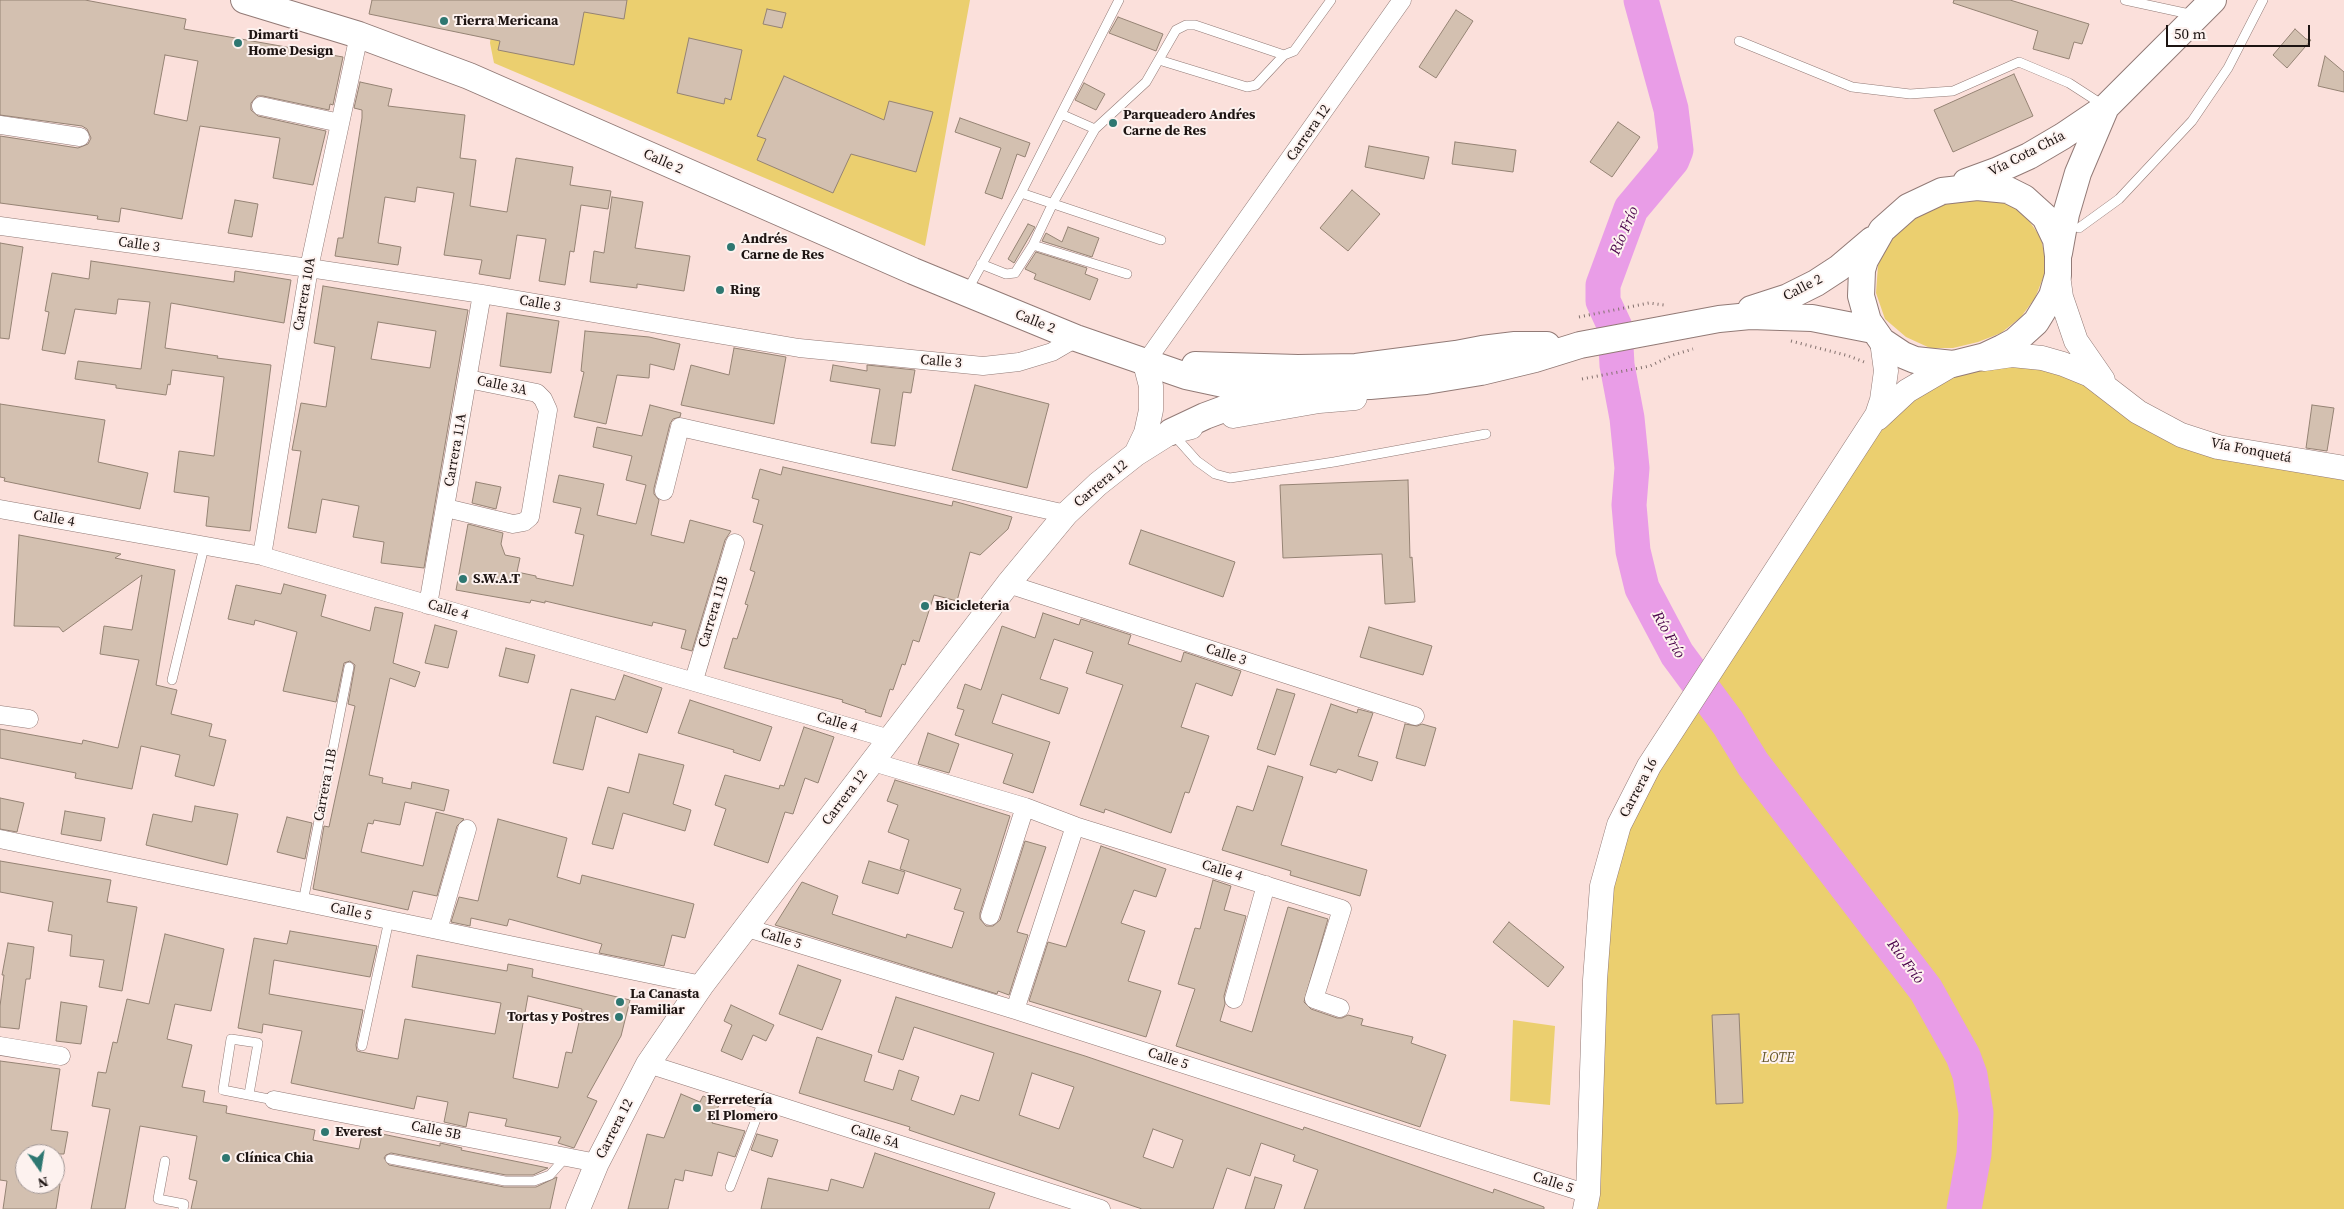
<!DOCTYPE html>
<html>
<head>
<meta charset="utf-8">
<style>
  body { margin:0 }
  #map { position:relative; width:2344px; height:1209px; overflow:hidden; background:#fbe0db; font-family:"Source Serif 4",serif }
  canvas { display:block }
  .north { position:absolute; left:15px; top:1144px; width:50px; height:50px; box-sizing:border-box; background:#fdf2ef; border:1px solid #a39997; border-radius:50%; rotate:167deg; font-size:14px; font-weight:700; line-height:20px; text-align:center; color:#1d1412 }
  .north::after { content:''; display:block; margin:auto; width:18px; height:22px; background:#2e7771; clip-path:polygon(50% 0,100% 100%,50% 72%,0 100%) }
  .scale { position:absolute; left:2166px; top:25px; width:144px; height:22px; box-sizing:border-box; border:2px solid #1d1412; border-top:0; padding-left:6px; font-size:15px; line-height:18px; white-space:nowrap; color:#1d1412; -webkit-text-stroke:4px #fdf2ef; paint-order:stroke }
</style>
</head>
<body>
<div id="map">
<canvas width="2344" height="1209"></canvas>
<div class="north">N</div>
<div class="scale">50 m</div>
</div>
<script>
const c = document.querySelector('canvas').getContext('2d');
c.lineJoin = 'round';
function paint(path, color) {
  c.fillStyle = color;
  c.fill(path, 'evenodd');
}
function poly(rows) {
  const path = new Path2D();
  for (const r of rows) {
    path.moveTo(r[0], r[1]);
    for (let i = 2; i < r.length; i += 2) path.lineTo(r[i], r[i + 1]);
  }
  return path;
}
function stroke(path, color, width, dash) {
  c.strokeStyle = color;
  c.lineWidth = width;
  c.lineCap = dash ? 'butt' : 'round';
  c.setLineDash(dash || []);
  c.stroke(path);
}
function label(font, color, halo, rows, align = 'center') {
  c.font = font + ' "Source Serif 4",serif';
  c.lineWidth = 4;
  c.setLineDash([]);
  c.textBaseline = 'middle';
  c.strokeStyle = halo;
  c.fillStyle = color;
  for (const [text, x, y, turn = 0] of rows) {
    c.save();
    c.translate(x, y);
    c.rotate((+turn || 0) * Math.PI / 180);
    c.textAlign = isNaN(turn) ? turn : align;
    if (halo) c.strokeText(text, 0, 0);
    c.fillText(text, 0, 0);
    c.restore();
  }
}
paint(poly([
  [495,0,970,0,925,246,494,63,490,43],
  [1973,198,2002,200,2025,215,2041,238,2047,268,2035,298,2021,317,2001,333,1978,342,1953,348,1930,348,1906,337,1885,319,1876,293,1878,265,1888,244,1903,227,1923,213,1948,201],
  [2042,358,2181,435,2344,468,2344,1209,1585,1209,1612,847,1870,427,1920,382],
  [1513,1020,1555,1026,1550,1105,1510,1101]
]), '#ebcf6f');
stroke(poly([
  [1641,0,1671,109,1676,150,1672,160,1631,209,1603,285,1603,301,1615,327,1617,365,1627,418,1632,468,1629,505,1633,551,1642,588,1677,654,1728,723,1753,764,1926,990,1963,1056,1970,1075,1976,1113,1974,1154,1964,1209]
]), '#e99de7', 35);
const building = poly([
  [0,0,85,0,186,19,184,29,343,57,333,105,330,104,329,110,263,96,257,96,251,103,251,110,258,116,326,131,313,185,273,178,280,138,200,126,182,219,121,208,119,222,97,219,98,216,0,203,0,136,78,148,88,144,91,138,87,129,82,126,0,115,0,0],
  [165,55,198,61,187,121,154,114,165,55],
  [372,0,627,0,624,19,584,12,574,65,498,50,500,41,369,14,372,0],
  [1954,0,2010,0,2089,24,2082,44,2074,42,2069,59,2033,49,2038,31,1953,3,1954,0],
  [767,9,786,13,782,28,763,24,767,9],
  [1456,10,1473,21,1436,78,1419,67,1456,10],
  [1118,17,1163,34,1156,51,1109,33,1118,17],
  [2295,29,2306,39,2311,40,2287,68,2273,55,2295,29],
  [689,38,742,50,731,100,725,98,724,104,677,93,689,38],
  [2325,56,2344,72,2344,92,2318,86,2325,56],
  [2014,74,2033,116,1953,152,1934,110,2014,74],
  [784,76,884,120,889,101,933,112,916,172,851,154,833,193,757,160,766,139,757,136,784,76],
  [360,82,392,89,388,106,465,115,460,158,476,160,470,206,507,212,516,158,573,167,570,185,611,191,608,209,581,205,574,252,570,251,565,285,539,281,546,239,517,235,510,279,479,274,482,260,444,255,454,193,417,187,415,202,385,197,378,243,401,247,398,265,335,256,338,238,343,238,362,118,362,110,354,108,360,82],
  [1084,83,1105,94,1096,110,1075,100,1084,83],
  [960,118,1030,143,1025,157,1017,154,1002,199,985,193,1001,148,955,132,960,118],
  [1618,122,1640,137,1612,177,1590,162,1618,122],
  [1455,142,1516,150,1513,172,1452,164,1455,142],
  [1369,146,1429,157,1424,179,1365,167,1369,146],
  [1352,190,1380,214,1348,251,1320,228,1352,190],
  [612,197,643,202,635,248,690,256,684,291,637,284,637,288,590,282,594,251,604,253,612,197],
  [235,200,258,204,252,237,228,233,235,200],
  [1028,224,1035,227,1014,263,1008,259,1028,224],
  [1068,227,1099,238,1092,257,1042,241,1046,233,1062,242,1068,227],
  [0,243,23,247,9,339,0,338,0,243],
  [1036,252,1087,268,1085,274,1098,279,1090,300,1034,279,1036,274,1025,269,1036,252],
  [91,261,234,282,235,271,291,280,284,323,171,303,165,348,218,356,217,358,271,365,250,531,206,526,209,497,174,492,179,451,214,456,224,377,172,370,170,385,168,384,166,395,116,388,116,385,75,379,78,361,141,369,150,302,118,299,116,314,75,309,65,354,42,350,49,312,45,311,52,273,89,279,91,261],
  [323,286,468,310,424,568,381,563,384,542,353,537,359,506,322,499,316,533,288,528,301,451,292,450,301,403,326,407,335,347,314,343,323,286],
  [378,322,436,331,430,368,371,359,378,322],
  [507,313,559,321,551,373,500,366,507,313],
  [585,331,649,337,680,344,674,370,650,364,649,378,617,375,606,424,574,417,584,372,581,371,585,331],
  [734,348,786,357,774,424,681,405,691,365,729,375,734,348],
  [833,365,867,371,867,365,915,370,911,393,903,392,895,446,871,443,880,389,830,381,833,365],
  [975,385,1049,404,1027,488,952,470,975,385],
  [0,404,105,420,98,462,148,473,140,509,4,481,5,478,0,477,0,404],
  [650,405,681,413,680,417,673,419,670,424,654,488,654,494,659,500,651,535,684,543,690,520,731,531,725,540,692,651,681,648,686,630,653,622,652,626,545,601,545,603,531,600,530,603,456,590,468,524,503,533,501,544,505,555,520,558,517,572,536,576,536,578,573,586,584,535,575,533,581,508,553,502,559,475,604,484,597,515,636,524,646,485,626,480,632,456,593,447,597,427,642,436,650,405],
  [2312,405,2334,408,2327,451,2306,448,2312,405],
  [783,467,952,506,953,501,1012,517,1008,529,980,555,970,552,957,601,934,595,919,642,913,640,905,665,902,664,893,690,890,689,881,717,865,712,866,710,842,702,843,700,724,668,733,638,737,639,748,605,745,604,755,572,750,570,763,525,753,522,759,500,752,498,760,469,781,475,783,467],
  [1408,480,1410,558,1412,557,1415,602,1385,604,1382,554,1283,558,1280,485,1408,480],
  [476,482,501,487,496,509,472,503,476,482],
  [1141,530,1235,562,1223,597,1129,564,1141,530],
  [19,535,121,554,115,558,175,570,156,685,177,690,171,714,212,724,209,736,226,740,214,786,175,776,180,755,141,746,132,789,75,778,76,773,0,758,0,729,82,744,83,740,118,748,139,660,100,654,104,626,132,630,142,575,63,632,59,627,14,626,19,535],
  [284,584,326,595,321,616,370,631,375,607,403,613,393,663,420,672,415,687,390,678,369,775,383,778,382,783,411,789,412,782,449,790,444,811,405,802,400,825,374,820,373,824,368,823,361,852,423,866,436,812,464,819,457,826,437,896,413,891,408,910,313,889,324,826,329,827,355,706,348,704,355,665,350,661,344,663,336,702,283,691,297,632,255,620,254,625,228,619,236,585,281,594,284,584],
  [1043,613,1079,625,1081,619,1131,635,1128,644,1181,662,1184,652,1241,671,1232,696,1196,683,1181,727,1209,736,1189,793,1185,792,1171,833,1105,809,1104,813,1080,805,1123,685,1086,673,1093,652,1054,639,1040,679,1068,688,1059,714,1002,694,992,723,1050,742,1033,793,1003,783,1013,754,955,735,964,710,957,708,965,684,981,690,1002,626,1035,638,1043,613],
  [435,625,457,631,448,668,425,663,435,625],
  [1369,627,1432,646,1423,675,1360,657,1369,627],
  [506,648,535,655,528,683,499,676,506,648],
  [624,675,662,688,647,733,596,716,583,770,553,763,571,689,615,700,624,675],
  [1277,689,1295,694,1275,755,1257,749,1277,689],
  [690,700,772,727,760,761,733,752,734,750,678,733,690,700],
  [1331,704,1357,713,1358,709,1373,713,1358,756,1378,762,1372,781,1338,769,1336,773,1310,765,1331,704],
  [1405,724,1417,726,1422,724,1436,728,1425,766,1396,758,1405,724],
  [804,727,834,737,818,783,805,778,793,814,785,812,768,863,714,845,726,809,715,805,725,775,779,789,780,785,784,786,804,727],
  [928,733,959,744,949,773,918,764,928,733],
  [639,754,684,765,673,804,691,810,685,831,623,813,613,849,592,844,608,787,629,793,639,754],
  [1268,766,1303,777,1281,845,1367,870,1360,896,1290,875,1291,871,1222,850,1237,806,1253,811,1268,766],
  [895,780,1010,816,980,913,980,919,986,926,993,926,1000,920,1025,841,1046,847,1017,932,1028,935,1009,995,998,991,997,994,775,925,802,882,838,896,832,914,906,938,907,934,952,948,964,912,954,909,961,889,900,869,909,840,888,832,898,805,887,801,895,780],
  [0,798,24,803,17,832,0,829,0,798],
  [195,806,238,814,227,865,146,845,153,814,192,822,195,806],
  [65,811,105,818,101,841,61,834,65,811],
  [287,817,312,823,305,859,277,852,287,817],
  [498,819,567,838,557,877,580,884,582,875,694,904,685,938,672,935,664,966,599,953,602,944,509,919,507,926,471,918,470,926,451,922,459,897,478,901,498,819],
  [1101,846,1166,869,1156,897,1134,890,1121,923,1145,931,1128,981,1161,991,1146,1037,1029,1001,1048,942,1066,947,1101,846],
  [0,861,111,880,107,902,137,907,122,991,99,987,104,960,70,956,72,935,48,931,53,902,0,892,0,861],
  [869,861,905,872,898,894,862,883,869,861],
  [1213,880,1231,886,1224,910,1246,916,1224,996,1225,1004,1220,1021,1252,1032,1288,907,1328,919,1304,1002,1311,1009,1337,1018,1342,1018,1348,1015,1363,1019,1361,1025,1413,1037,1411,1043,1446,1055,1420,1127,1176,1046,1195,989,1178,984,1195,928,1200,929,1213,880],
  [1509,922,1564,967,1548,987,1493,942,1509,922],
  [290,931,377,946,370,977,274,960,269,994,363,1010,356,1045,357,1051,361,1052,398,1059,405,1019,495,1034,501,1003,412,987,417,955,507,971,508,964,533,969,532,977,630,1000,621,1036,587,1097,597,1101,574,1148,558,1143,561,1137,505,1126,507,1119,469,1112,466,1127,444,1122,448,1102,417,1096,414,1109,291,1083,302,1031,263,1024,262,1033,238,1028,254,938,287,944,290,931],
  [528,996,582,1009,572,1053,566,1052,558,1088,513,1078,528,996],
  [165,934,224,949,211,1011,175,1004,167,1039,192,1045,182,1087,205,1091,203,1102,227,1106,226,1113,315,1130,313,1140,359,1149,363,1130,440,1146,440,1143,462,1148,461,1150,548,1168,533,1175,506,1175,391,1153,386,1155,384,1158,389,1165,504,1187,536,1187,557,1177,550,1209,191,1209,197,1181,189,1179,197,1136,140,1126,125,1209,91,1209,110,1109,92,1106,98,1072,106,1073,113,1042,117,1043,127,999,149,1004,165,934],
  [8,943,34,947,30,979,26,979,19,1029,0,1027,0,1006,4,975,2,975,8,943],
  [798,965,841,980,822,1030,779,1014,798,965],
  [896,997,1085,1056,1303,1130,1304,1127,1493,1193,1494,1189,1544,1207,1544,1209,1304,1209,1318,1170,1293,1161,1295,1155,1261,1143,1250,1176,1227,1168,1213,1209,1142,1209,909,1130,910,1127,799,1093,817,1037,872,1055,864,1081,893,1090,899,1070,919,1077,911,1100,954,1115,961,1095,979,1101,994,1053,914,1027,903,1060,878,1052,896,997],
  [1032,1073,1074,1087,1059,1129,1019,1115,1032,1073],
  [1153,1129,1183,1140,1173,1168,1143,1157,1153,1129],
  [61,1002,87,1006,81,1044,56,1041,61,1002],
  [731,1005,774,1025,766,1041,753,1035,742,1060,721,1051,732,1025,724,1021,731,1005],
  [1739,1014,1743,1103,1716,1104,1712,1015,1739,1014],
  [0,1061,60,1069,51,1130,68,1132,64,1154,25,1154,25,1184,60,1184,56,1209,3,1209,7,1181,0,1180,0,1061],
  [681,1094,700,1102,703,1096,720,1102,712,1123,745,1131,735,1157,718,1152,712,1176,685,1170,683,1181,675,1179,668,1209,628,1209,647,1134,664,1138,681,1094],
  [757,1134,778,1140,772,1157,751,1150,757,1134],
  [875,1153,995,1193,989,1209,761,1209,768,1178,828,1191,831,1179,863,1188,875,1153],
  [1255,1177,1282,1185,1274,1209,1245,1209,1255,1177]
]);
paint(building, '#d3c0b0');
stroke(building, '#958374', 1);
const lane = poly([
  [2125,0,2194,15],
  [1739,41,1852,87,1910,94,1953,91,2019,62,2069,83,2103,105],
  [1159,60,1247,87,1256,85,1284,55],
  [1061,114,1095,129],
  [1021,193,1161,240],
  [2079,228,2119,199,2192,121,2228,68,2263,0],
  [1033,245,1127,274],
  [981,264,1006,274,1015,273,1033,245,1053,203,1095,129,1146,82,1176,30,1186,25,1195,25,1284,55,1294,51,1331,0],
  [967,291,1021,193,1119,0],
  [1172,433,1197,461,1215,474,1230,478,1334,462,1486,434],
  [172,680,204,547],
  [303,902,349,667],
  [362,1046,389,920],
  [249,1094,258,1043,231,1039,223,1090,274,1100],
  [390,1159,505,1181,534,1181,550,1175,566,1157],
  [165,1161,158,1199,184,1204,183,1209],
  [730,1187,763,1101]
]);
const street = poly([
  [261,106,340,123],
  [0,125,80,137],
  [0,226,309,268,482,294,799,348,983,366,1019,362,1052,352,1076,338],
  [1145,363,1402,0],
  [664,491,680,427,1066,514],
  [446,508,513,524,524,522,530,517,548,410,543,399,537,393,468,379],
  [0,509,262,556,890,739],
  [262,556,309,268,359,35],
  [1008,584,1415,716],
  [428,605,482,294],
  [694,680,735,543],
  [0,715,29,719],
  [873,762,1025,807,1075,826,1342,909,1314,999,1340,1008],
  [0,839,702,985],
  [990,916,1025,807],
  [747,928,1015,1010,1588,1194],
  [438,930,467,829],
  [1234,999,1266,885],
  [1015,1010,1075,826],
  [0,1046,61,1056],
  [648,1064,1101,1209],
  [274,1100,597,1163]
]);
const secondary = poly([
  [2058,275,2061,297,2076,341,2103,380],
  [1984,359,2012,355,2042,358,2063,364,2090,375,2138,412,2181,435,2218,447,2344,468],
  [1233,416,1319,401,1355,398],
  [1878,418,1907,391,1953,364],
  [1136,454,1146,433,1151,410,1151,386,1145,363],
  [578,1209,597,1163,648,1064,702,985,1008,584,1066,514,1098,484,1136,454,1171,432,1191,427],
  [1585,1209,1588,1194,1595,980,1602,886,1619,825,1649,766,1877,415,1882,400,1886,371,1882,341]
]);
const primary = poly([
  [244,0,359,35,469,76,913,271,1076,338,1186,376,1228,385,1271,389,1370,386,1426,381,1481,372,1535,359,1580,345,1719,319,1750,316,1812,318,1873,330],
  [1966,182,1996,171,2029,156,2063,136,2106,107,2213,0],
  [1977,187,2008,190,2024,198,2045,217,2056,240,2058,256,2058,275,2052,296,2036,322,2015,341,2002,348,1985,356,1953,364,1915,360,1903,355,1882,341,1868,321,1861,296,1862,270,1865,260,1882,230,1908,207,1942,191,1977,187],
  [2059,253,2066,214,2078,173,2106,107],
  [1751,309,1788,297,1816,283,1839,268,1872,240],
  [1195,365,1298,368,1356,367,1456,354,1482,349,1515,345,1547,345],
  [1171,432,1205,416,1240,403,1272,395]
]);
stroke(lane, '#927a76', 10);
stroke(street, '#927a76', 19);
stroke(secondary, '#927a76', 25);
stroke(primary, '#927a76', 28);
stroke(poly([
  [1579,317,1649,303,1664,305],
  [1791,341,1849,356,1864,362],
  [1582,379,1650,366,1673,355,1693,349]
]), '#83716e', 3, [1, 4]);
stroke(lane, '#fff', 9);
stroke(street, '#fff', 18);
stroke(secondary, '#fff', 24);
stroke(primary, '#fff', 26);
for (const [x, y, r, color] of [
  [444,21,5,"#2e7771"],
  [238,43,5,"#2e7771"],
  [1113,123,5,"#2e7771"],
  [731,247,5,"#2e7771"],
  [720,290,5,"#2e7771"],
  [463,579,5,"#2e7771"],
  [925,606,5,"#2e7771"],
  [620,1002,5,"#2e7771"],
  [619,1017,5,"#2e7771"],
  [697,1108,5,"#2e7771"],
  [325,1132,5,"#2e7771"],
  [226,1158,5,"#2e7771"]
]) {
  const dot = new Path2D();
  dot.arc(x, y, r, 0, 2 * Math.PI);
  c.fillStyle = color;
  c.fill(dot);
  stroke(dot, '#fdf2ef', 2);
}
label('bold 14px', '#1d1412', '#fdf2ef', [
  ["Tierra Mericana",454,21],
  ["Dimarti",248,35],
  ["Home Design",248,51],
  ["Parqueadero Andŕes",1123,115],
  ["Carne de Res",1123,131],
  ["Andrés",741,239],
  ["Carne de Res",741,255],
  ["Ring",730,290],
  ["S.W.A.T",473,579],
  ["Bicicleteria",935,606],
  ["La Canasta",630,994],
  ["Familiar",630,1010],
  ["Tortas y Postres",609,1017,"right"],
  ["Ferretería",707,1100],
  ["El Plomero",707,1116],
  ["Everest",335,1132],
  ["Clínica Chia",236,1158]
], 'left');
label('14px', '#1d1412', '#fdf2ef', [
  ["Carrera 12",1309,133,-55],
  ["Vía Cota Chía",2027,154,-27],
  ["Calle 2",663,162,24],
  ["Calle 3",139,245,8],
  ["Calle 2",1803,288,-27],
  ["Carrera 10A",305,294,-80],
  ["Calle 3",540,304,10],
  ["Calle 2",1035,322,22],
  ["Calle 3",941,362,5],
  ["Calle 3A",502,386,12],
  ["Carrera 11A",456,450,-80],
  ["Vía Fonquetá",2251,451,11],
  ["Carrera 12",1101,484,-40],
  ["Calle 4",54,519,10],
  ["Calle 4",448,610,16],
  ["Carrera 11B",714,612,-73],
  ["Calle 3",1226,655,18],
  ["Calle 4",837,723,17],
  ["Carrera 11B",326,785,-79],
  ["Carrera 16",1639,788,-62],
  ["Carrera 12",845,798,-53],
  ["Calle 4",1222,871,17],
  ["Calle 5",351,912,12],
  ["Calle 5",781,939,17],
  ["Calle 5",1168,1059,18],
  ["Carrera 12",615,1129,-63],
  ["Calle 5B",436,1131,11],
  ["Calle 5A",875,1137,18],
  ["Calle 5",1553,1183,18]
]);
label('italic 14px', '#64572b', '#fdf2ef', [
  ["LOTE",1778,1058]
]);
label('italic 15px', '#4a054b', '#fdf2ef', [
  ["Río Frío",1625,231,-67],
  ["Río Frío",1668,635,61],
  ["Río Frío",1905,962,53]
]);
</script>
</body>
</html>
